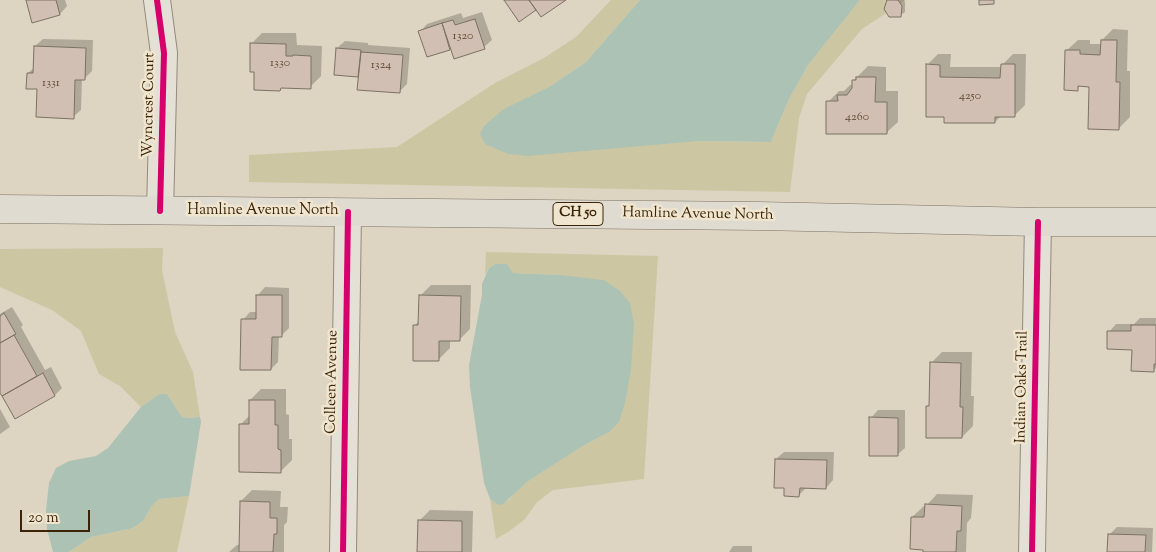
<!DOCTYPE html>
<html>
<head>
<meta charset="utf-8">
<style>
  body { margin:0 }
  #map { position:relative; width:1156px; height:552px; overflow:hidden; background:#ddd4c1; font-family:"Sorts Mill Goudy",serif }
  canvas { display:block }
  .scale { position:absolute; left:20px; top:510px; width:70px; height:22px; box-sizing:border-box; border:2px solid #3b2407; border-top:0; padding-left:6px; font-size:15px; line-height:18px; white-space:nowrap; color:#3b2407; -webkit-text-stroke:4px #f0e6d0; paint-order:stroke }
</style>
</head>
<body>
<div id="map">
<canvas width="1156" height="552"></canvas>
<div class="scale">20 m</div>
</div>
<script>
const c = document.querySelector('canvas').getContext('2d');
c.lineJoin = 'round';
function paint(path, color) {
  c.fillStyle = color;
  c.fill(path, 'evenodd');
}
function poly(rows) {
  const path = new Path2D();
  for (const r of rows) {
    path.moveTo(r[0], r[1]);
    for (let i = 2; i < r.length; i += 2) path.lineTo(r[i], r[i + 1]);
  }
  return path;
}
function stroke(path, color, width, dash) {
  c.strokeStyle = color;
  c.lineWidth = width;
  c.lineCap = dash ? 'butt' : 'round';
  c.setLineDash(dash || []);
  c.stroke(path);
}
function label(font, color, halo, rows, align = 'center') {
  c.font = font + ' "Sorts Mill Goudy",serif';
  c.lineWidth = 5;
  c.setLineDash([]);
  c.textBaseline = 'middle';
  c.strokeStyle = halo;
  c.fillStyle = color;
  for (const [text, x, y, turn = 0] of rows) {
    c.save();
    c.translate(x, y);
    c.rotate((+turn || 0) * Math.PI / 180);
    c.textAlign = isNaN(turn) ? turn : align;
    if (halo) c.strokeText(text, 0, 0);
    c.fillText(text, 0, 0);
    c.restore();
  }
}
paint(poly([
  [611,0,640,0,586,62,549,87,698,141,771,142,788,101,808,65,860,0,906,0,862,29,807,94,799,118,790,192,249,182,249,155,397,147,495,83,544,58,576,37],
  [163,248,162,270,175,332,193,372,200,417,188,418,182,417,167,394,159,394,141,407,120,386,99,374,81,331,52,310,0,287,0,249],
  [486,252,658,256,644,479,553,490,537,502,524,520,508,532,496,539,490,499,498,505,509,500,515,492,527,482,581,447,609,432,560,275,513,273,507,264,495,264,489,268,485,275],
  [189,496,177,552,69,552,91,537,133,528,143,521,151,507,159,499]
]), '#ccc7a2');
paint(poly([
  [640,0,860,0,808,65,788,101,771,142,698,141,528,156,508,154,485,144,480,134,484,126,504,109,549,87,586,62],
  [495,264,507,264,513,273,560,275,604,280,620,291,630,303,634,324,631,369,625,403,619,422,609,432,581,447,527,482,503,504,498,505,490,499,484,483,470,387,469,365,482,295,482,284,489,268],
  [159,394,167,394,182,417,189,418,200,417,201,422,189,496,159,499,151,507,143,521,133,528,91,537,69,552,53,552,47,529,46,510,49,483,56,468,69,461,96,456,108,448,141,407]
]), '#acc2b4');
paint(poly([
  [27,0,65,0,67,6,60,14],
  [888,0,904,0,905,2,905,12,901,15],
  [482,12,492,40,484,47,451,48,428,56,420,32,427,24,461,13,463,18],
  [1113,29,1128,30,1127,71,1130,71,1130,117,1119,128,1090,85,1081,85,1077,89,1066,51,1078,40,1090,40,1090,44,1102,44,1102,40],
  [262,33,296,33,297,45,322,46,321,76,310,87,282,87,280,90,256,71,251,44],
  [43,39,93,40,92,71,84,79,82,79,81,110,73,117,39,88,28,73,35,67,35,46],
  [345,41,368,43,368,45,410,48,407,84,399,92,360,76,335,74,337,48],
  [938,54,951,54,950,67,1002,67,1002,65,1013,54,1026,54,1025,105,1014,116,1001,116,995,122,946,121,927,65],
  [868,66,886,67,886,91,898,91,898,122,886,133,828,102,839,91,844,91,850,85,853,85,854,80],
  [431,285,471,285,470,329,459,340,450,340,450,348,438,360,415,325,420,320,420,296],
  [265,287,289,288,289,328,281,336,279,336,278,362,271,369,243,320,250,312,257,312,258,295],
  [12,307,23,325,21,327,45,370,51,367,62,388,55,395,15,418,1,392,0,393,0,314],
  [1140,318,1156,318,1156,368,1154,370,1133,349,1109,332,1116,324,1134,324],
  [942,352,972,352,971,396,974,396,973,426,962,437,928,407,931,403,931,363],
  [261,389,286,389,286,414,289,415,289,439,292,439,292,460,281,471,241,424,250,415,250,400],
  [0,409,10,427,0,434],
  [878,410,905,410,905,448,897,455,871,418],
  [784,452,834,452,833,480,826,488,807,487,799,495,786,487,776,459],
  [252,490,281,491,280,507,288,507,287,522,284,525,284,552,229,552,237,545,240,545,241,501],
  [937,494,973,495,971,518,967,523,966,552,924,552,912,517,924,506,926,506],
  [430,510,473,511,472,552,417,552,419,550,419,521],
  [1117,527,1153,528,1152,552,1109,552,1109,535],
  [733,546,752,546,752,552,729,552]
]), '#0003');
const building = poly([
  [26,0,56,0,60,15,32,23,26,0],
  [504,0,529,0,536,10,519,22,504,0],
  [529,0,566,0,541,17,529,0],
  [887,0,898,0,902,6,901,17,889,17,884,9,887,0],
  [979,0,994,0,994,4,979,5,979,0],
  [475,19,485,49,454,59,442,23,453,20,455,25,475,19],
  [442,23,450,50,427,57,418,31,442,23],
  [1101,40,1117,40,1116,82,1120,82,1119,130,1088,129,1089,87,1078,86,1078,91,1064,90,1065,50,1080,50,1080,54,1100,55,1101,40],
  [250,43,286,44,286,56,293,56,293,55,311,56,311,89,281,88,280,91,254,90,254,72,250,72,250,43],
  [34,46,86,48,85,80,75,80,74,119,36,117,37,89,26,89,27,73,33,73,34,46],
  [336,48,361,50,358,77,334,75,336,48],
  [361,52,403,55,400,93,357,90,361,52],
  [926,64,940,65,940,77,1000,78,1001,64,1015,64,1015,117,995,117,995,123,944,123,944,117,926,117,926,64],
  [856,77,876,77,875,102,887,102,887,134,826,134,826,101,838,101,837,95,847,95,852,88,852,80,856,80,856,77],
  [256,295,282,295,282,337,272,337,271,370,240,370,241,319,256,319,256,295],
  [419,295,461,296,460,341,439,341,439,361,413,361,413,325,418,325,419,295],
  [4,313,16,334,0,343,0,316,4,313],
  [1131,325,1156,325,1156,364,1154,364,1154,372,1131,371,1132,350,1107,349,1107,331,1131,331,1131,325],
  [14,335,37,376,2,396,0,393,0,343,14,335],
  [930,362,961,363,960,407,963,407,962,438,926,438,926,406,929,406,930,362],
  [43,373,55,396,15,419,2,396,43,373],
  [249,400,275,400,275,425,278,425,278,449,281,450,281,473,239,472,239,424,249,424,249,400],
  [869,417,898,418,898,456,869,456,869,417],
  [775,459,827,460,826,489,800,488,799,497,784,496,784,488,774,488,775,459],
  [240,501,270,502,270,518,277,518,277,534,274,534,273,552,239,552,240,501],
  [925,504,962,506,961,531,957,531,956,552,923,552,923,550,910,549,911,517,924,517,925,504],
  [418,520,462,521,462,552,417,552,418,520],
  [1108,534,1146,535,1145,552,1107,552,1108,534]
]);
paint(building, '#d0bfb2');
stroke(building, '#7b7264', 1);
const minor = poly([
  [157,0,164,53,160,211],
  [343,552,348,212],
  [1032,552,1038,222]
]);
const major = poly([
  [0,209,759,216,1038,222,1156,222]
]);
stroke(minor, '#928a7c', 28);
stroke(major, '#7b7264', 29);
stroke(minor, '#e5e0d6', 26);
stroke(major, '#e0dbd0', 28);
stroke(poly([
  [157,0,164,53,160,211],
  [343,552,348,212],
  [1032,552,1038,222]
]), '#d6006c', 6);
label('12px', '#604b32', null, [
  ["1320",463,37],
  ["1330",280,64],
  ["1324",381,66],
  ["1331",51,84],
  ["4250",970,97],
  ["4260",857,118]
]);
for (const [x, y, w] of [
  [578,214,50]
]) {
  const box = new Path2D();
  box.roundRect(x - w / 2, y - 11.5, w, 23, 4);
  c.fillStyle = '#f0e6d0';
  c.fill(box);
  stroke(box, '#3b2407', 1);
}
label('bold 14px', '#3b2407', null, [
  ["CH 50",578,214]
]);
label('15px', '#3b2407', '#f0e6d0', [
  ["Wyncrest Court",150,105,-89],
  ["Hamline Avenue North",263,211],
  ["Hamline Avenue North",698,215,1],
  ["Colleen Avenue",333,382,-89],
  ["Indian Oaks Trail",1023,387,-89]
]);
</script>
</body>
</html>
